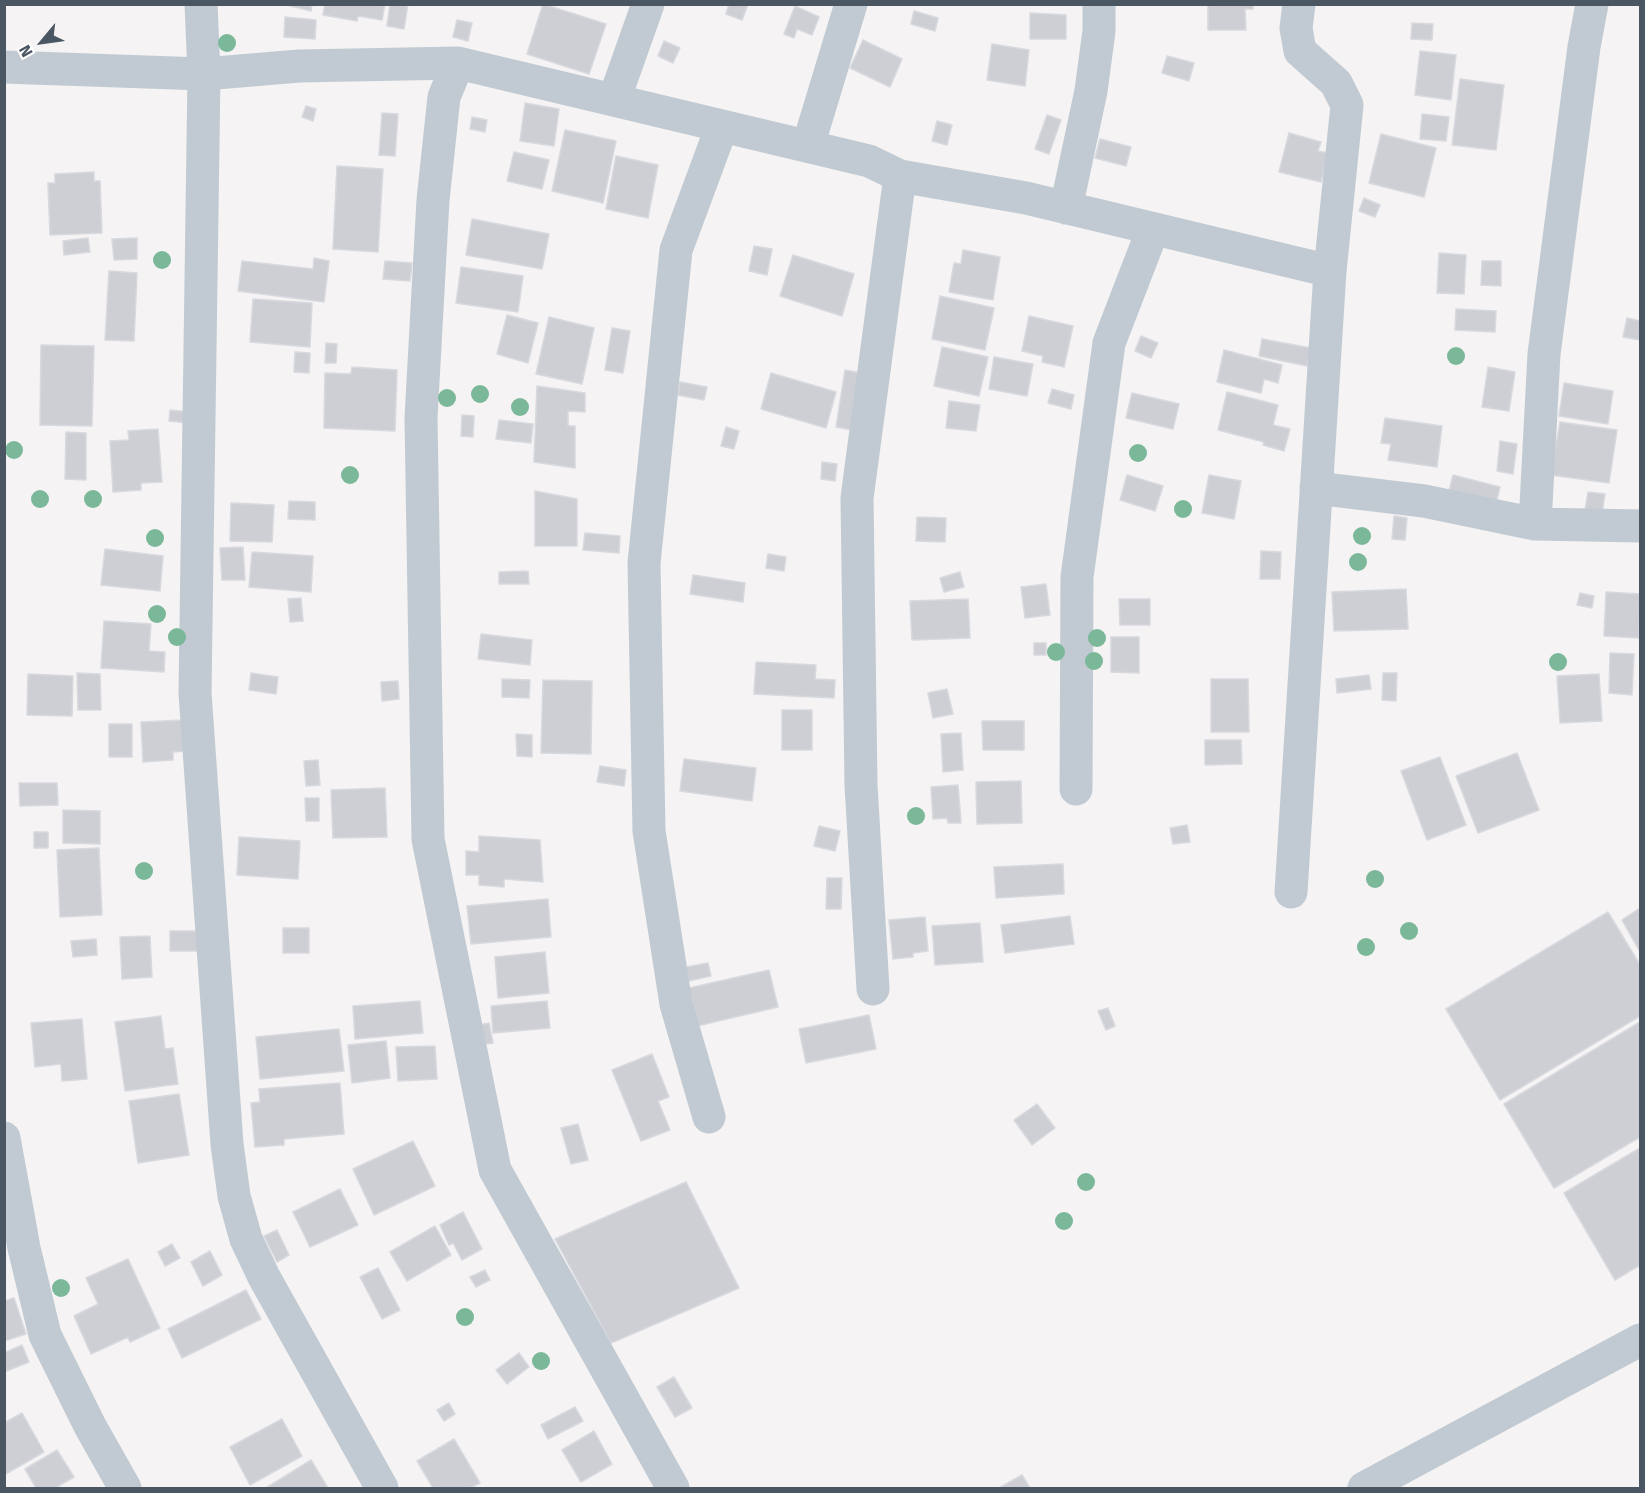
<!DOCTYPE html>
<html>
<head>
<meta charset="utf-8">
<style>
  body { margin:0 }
  #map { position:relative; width:1645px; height:1493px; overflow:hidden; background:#f5f3f3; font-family:"Fira Sans",sans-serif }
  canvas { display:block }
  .frame { position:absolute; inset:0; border:6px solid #4a5661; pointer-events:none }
  .north { position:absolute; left:12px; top:12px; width:60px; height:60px; -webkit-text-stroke:4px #fff; paint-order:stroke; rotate:241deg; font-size:16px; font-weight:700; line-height:24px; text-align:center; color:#4a5661 }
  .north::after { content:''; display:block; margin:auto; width:21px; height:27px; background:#4a5661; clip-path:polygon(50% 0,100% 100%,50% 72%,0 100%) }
</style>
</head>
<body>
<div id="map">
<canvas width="1645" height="1493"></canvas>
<div class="frame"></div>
<div class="north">N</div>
</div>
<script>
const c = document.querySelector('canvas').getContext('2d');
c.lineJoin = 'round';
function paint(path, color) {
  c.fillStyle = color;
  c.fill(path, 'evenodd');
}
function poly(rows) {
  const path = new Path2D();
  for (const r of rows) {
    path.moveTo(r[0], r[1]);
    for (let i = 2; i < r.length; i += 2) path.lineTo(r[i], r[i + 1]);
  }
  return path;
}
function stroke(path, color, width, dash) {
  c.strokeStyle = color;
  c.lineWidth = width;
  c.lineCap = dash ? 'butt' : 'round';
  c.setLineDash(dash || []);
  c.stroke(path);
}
const building = poly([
  [282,4,312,4,311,11,282,4],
  [325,4,385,4,382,20,358,16,357,21,323,15,325,4],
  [390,4,408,4,404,29,387,26,390,4],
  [543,4,606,24,589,74,527,54,543,4],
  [729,4,748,4,742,20,726,14,729,4],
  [1208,4,1253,4,1253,9,1245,9,1246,30,1208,30,1208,4],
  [795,6,819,17,812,35,797,29,794,38,784,34,795,6],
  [914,11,938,18,935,31,911,24,914,11],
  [1030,13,1066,15,1066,39,1030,39,1030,13],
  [285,17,316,20,315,39,284,37,285,17],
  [457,20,472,23,468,41,453,37,457,20],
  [1412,23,1433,24,1432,40,1411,39,1412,23],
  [863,40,902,59,890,87,850,68,863,40],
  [664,41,680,48,673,63,658,56,664,41],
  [992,44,1029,50,1025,86,987,80,992,44],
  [1420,51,1456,55,1451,100,1415,95,1420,51],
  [1167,56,1194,63,1189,81,1162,73,1167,56],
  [1460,79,1504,85,1496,150,1452,145,1460,79],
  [525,103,559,109,554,146,520,141,525,103],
  [306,106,316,109,313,121,302,117,306,106],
  [382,113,398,114,395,156,379,155,382,113],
  [1422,114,1449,117,1446,141,1420,139,1422,114],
  [1047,115,1061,120,1049,154,1035,149,1047,115],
  [472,117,487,120,485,132,470,129,472,117],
  [937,121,952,125,947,145,932,141,937,121],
  [565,130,616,141,603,203,552,191,565,130],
  [1289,133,1321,142,1318,151,1328,153,1321,182,1279,172,1289,133],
  [1381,134,1436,148,1424,197,1369,183,1381,134],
  [1100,139,1131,147,1126,166,1095,158,1100,139],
  [514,152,549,160,542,189,507,181,514,152],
  [616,156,658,165,648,218,606,209,616,156],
  [337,166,383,169,378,252,333,249,337,166],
  [94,172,94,181,100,181,102,233,50,235,48,183,55,183,55,174,94,172],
  [1364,198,1380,205,1375,217,1359,211,1364,198],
  [472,219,549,234,542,269,466,255,472,219],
  [88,238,90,252,64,255,63,241,88,238],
  [137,238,137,259,114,260,112,239,137,238],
  [754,246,772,249,767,275,749,271,754,246],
  [963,250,1000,257,993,300,949,292,954,263,961,264,963,250],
  [1439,253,1466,255,1464,294,1437,293,1439,253],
  [793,255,854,274,842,316,780,296,793,255],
  [314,258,329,261,324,302,238,291,242,261,313,269,314,258],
  [385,261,412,263,410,281,383,279,385,261],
  [1482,261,1501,261,1501,286,1481,285,1482,261],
  [461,267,523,276,518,312,456,303,461,267],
  [109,271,137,273,134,341,105,340,109,271],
  [940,296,994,308,985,350,932,339,940,296],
  [253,299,312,303,310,347,250,342,253,299],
  [1456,309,1496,311,1495,332,1455,330,1456,309],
  [507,315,538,323,528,363,497,354,507,315],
  [1029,316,1073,326,1064,367,1042,362,1043,356,1022,351,1029,316],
  [549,317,594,328,582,384,536,374,549,317],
  [1627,318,1640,321,1640,340,1623,337,1627,318],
  [612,328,630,331,623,373,605,370,612,328],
  [1141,336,1158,343,1151,358,1135,351,1141,336],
  [1262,339,1311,348,1307,366,1259,356,1262,339],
  [326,343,337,344,336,363,325,363,326,343],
  [41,345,94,346,92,426,40,425,41,345],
  [942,347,988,357,979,396,934,386,942,347],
  [1224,350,1282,365,1278,383,1264,379,1261,393,1217,382,1224,350],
  [295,352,310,353,309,373,294,372,295,352],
  [994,357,1033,364,1027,396,989,389,994,357],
  [352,367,397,370,395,431,324,428,325,373,351,374,352,367],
  [1488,367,1515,372,1509,411,1482,407,1488,367],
  [845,370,866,374,857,431,836,427,845,370],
  [771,373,836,392,826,428,761,409,771,373],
  [680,382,707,387,704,400,678,395,680,382],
  [1564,383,1613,391,1608,424,1559,416,1564,383],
  [537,386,585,393,585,412,568,411,568,426,575,426,575,468,534,462,537,386],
  [1052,389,1074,395,1071,409,1048,403,1052,389],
  [1227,392,1278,405,1273,425,1290,429,1284,451,1263,445,1264,442,1218,430,1227,392],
  [1132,393,1179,404,1173,429,1126,418,1132,393],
  [949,401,980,405,976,431,946,428,949,401],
  [170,410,190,412,189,423,169,421,170,410],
  [462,415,474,416,473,437,461,436,462,415],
  [1385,418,1442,426,1437,467,1388,460,1391,444,1381,443,1385,418],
  [499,420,533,424,531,443,496,439,499,420],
  [1560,422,1617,430,1609,483,1551,475,1560,422],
  [726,427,739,431,734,449,721,446,726,427],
  [158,429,162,482,141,483,141,490,113,492,110,441,129,440,128,431,158,429],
  [66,432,86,433,86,480,65,479,66,432],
  [1500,441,1517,444,1513,474,1497,471,1500,441],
  [822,462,837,464,835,481,821,479,822,462],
  [1127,475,1163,486,1155,511,1120,500,1127,475],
  [1209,475,1241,481,1234,519,1202,513,1209,475],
  [1453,475,1500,487,1495,507,1448,495,1453,475],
  [535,491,577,499,577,546,535,546,535,491],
  [1588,492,1605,494,1602,513,1585,510,1588,492],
  [289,501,315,502,315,520,288,519,289,501],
  [231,503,274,505,272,542,230,541,231,503],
  [1394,516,1407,518,1405,540,1392,539,1394,516],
  [917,517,946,518,945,542,916,541,917,517],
  [585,533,620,536,619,553,583,550,585,533],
  [243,547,245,580,222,580,220,548,243,547],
  [105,549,163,556,160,591,101,585,105,549],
  [1261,551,1281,552,1280,579,1260,579,1261,551],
  [252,552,313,556,311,592,249,587,252,552],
  [768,554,786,557,784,571,766,568,768,554],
  [528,571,529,584,499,584,499,572,528,571],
  [960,572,964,587,944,592,940,578,960,572],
  [693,575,745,583,743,602,690,594,693,575],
  [1046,584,1050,615,1025,618,1021,587,1046,584],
  [1406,589,1408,629,1334,631,1332,592,1406,589],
  [1606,592,1640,594,1639,638,1604,636,1606,592],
  [1580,593,1594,596,1592,608,1577,605,1580,593],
  [301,598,303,621,290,622,288,599,301,598],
  [968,599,970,638,912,640,910,601,968,599],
  [1119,599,1150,599,1150,625,1120,625,1119,599],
  [104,621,151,624,149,651,165,652,164,672,101,668,104,621],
  [481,634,532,640,530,665,478,659,481,634],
  [1111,637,1139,637,1139,673,1111,672,1111,637],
  [1034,643,1046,643,1046,655,1034,655,1034,643],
  [1610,653,1634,654,1632,695,1609,693,1610,653],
  [756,662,816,665,815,679,835,680,834,698,754,694,756,662],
  [77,673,100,674,101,710,78,710,77,673],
  [251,673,278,677,276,694,249,690,251,673],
  [1383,673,1397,673,1396,701,1382,700,1383,673],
  [28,674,73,676,72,716,27,715,28,674],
  [1599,674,1602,721,1560,723,1557,676,1599,674],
  [1369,675,1371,689,1337,693,1336,679,1369,675],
  [502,679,530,680,529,698,502,697,502,679],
  [1211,679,1248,679,1249,732,1211,732,1211,679],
  [543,680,592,681,591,754,541,753,543,680],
  [398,681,399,699,382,701,381,682,398,681],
  [947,689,953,714,933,718,928,693,947,689],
  [782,710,812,710,812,750,782,750,782,710],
  [184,720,186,751,173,752,173,760,143,762,141,722,184,720],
  [982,721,1024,721,1024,750,983,750,982,721],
  [109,724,132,724,132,757,109,757,109,724],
  [961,733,963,770,943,772,941,734,961,733],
  [516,734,532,735,532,757,517,756,516,734],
  [1205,740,1241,740,1242,764,1205,765,1205,740],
  [1517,753,1539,810,1478,833,1456,776,1517,753],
  [1440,757,1466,825,1427,840,1401,771,1440,757],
  [684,759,756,768,752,801,680,791,684,759],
  [318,760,320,785,306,786,304,761,318,760],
  [600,766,626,770,624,786,597,782,600,766],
  [1021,781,1022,823,977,824,976,782,1021,781],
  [19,783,57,783,58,805,20,806,19,783],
  [958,785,961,823,948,823,947,818,933,819,931,787,958,785],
  [385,788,387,837,333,838,331,790,385,788],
  [305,798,319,798,319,821,306,821,305,798],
  [63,810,100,811,100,844,63,843,63,810],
  [1187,825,1190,842,1173,844,1170,828,1187,825],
  [819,826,840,831,835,851,814,846,819,826],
  [34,832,48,832,48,848,34,848,34,832],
  [479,836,540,840,543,882,504,879,504,887,479,885,479,875,466,875,466,851,479,852,479,836],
  [239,837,300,841,298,879,237,875,239,837],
  [99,848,102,915,60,917,57,850,99,848],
  [1063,864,1064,894,996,898,994,867,1063,864],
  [827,878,842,878,841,909,826,909,827,878],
  [548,899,551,937,471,944,467,906,548,899],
  [1640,908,1640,952,1622,920,1640,908],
  [1608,912,1640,965,1640,1016,1500,1100,1446,1009,1608,912],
  [1070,916,1074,944,1005,953,1001,925,1070,916],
  [925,917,928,951,913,953,913,957,893,959,889,920,925,917],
  [980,923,983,962,935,965,932,926,980,923],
  [283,928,309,928,309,953,283,953,283,928],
  [170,931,203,931,203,951,170,951,170,931],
  [150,936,152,977,122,979,120,937,150,936],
  [96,939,97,955,73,957,71,941,96,939],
  [545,952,549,993,498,998,495,957,545,952],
  [708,963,711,976,684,982,681,968,708,963],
  [769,970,778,1007,697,1026,689,988,769,970],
  [420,1001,423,1033,355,1039,353,1006,420,1001],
  [547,1001,550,1028,493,1033,491,1006,547,1001],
  [1108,1008,1115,1026,1106,1030,1098,1011,1108,1008],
  [869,1015,876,1049,806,1063,799,1029,869,1015],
  [161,1016,165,1049,173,1048,178,1084,125,1091,115,1022,161,1016],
  [82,1019,87,1079,62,1081,61,1064,35,1067,31,1023,82,1019],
  [1640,1022,1640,1137,1554,1188,1504,1104,1640,1022],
  [489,1023,493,1043,471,1046,468,1027,489,1023],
  [339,1029,344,1071,260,1079,256,1037,339,1029],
  [386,1041,390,1078,352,1083,348,1045,386,1041],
  [435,1046,437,1079,398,1081,396,1047,435,1046],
  [652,1054,669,1097,658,1101,670,1130,641,1141,612,1070,652,1054],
  [340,1083,344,1134,284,1139,284,1145,255,1147,251,1103,260,1102,259,1089,340,1083],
  [179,1094,189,1155,138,1163,129,1101,179,1094],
  [1037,1104,1055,1128,1032,1145,1014,1120,1037,1104],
  [578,1124,588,1160,571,1164,561,1128,578,1124],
  [413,1141,435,1186,374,1215,353,1169,413,1141],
  [1640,1148,1640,1265,1615,1280,1564,1193,1640,1148],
  [686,1182,739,1288,611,1343,555,1239,686,1182],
  [340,1189,358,1225,310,1247,293,1212,340,1189],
  [463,1212,482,1249,462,1260,453,1243,449,1245,440,1225,463,1212],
  [435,1226,451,1255,407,1281,390,1252,435,1226],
  [277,1230,289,1255,277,1262,264,1236,277,1230],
  [172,1244,180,1258,165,1266,158,1252,172,1244],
  [210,1251,222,1275,203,1286,191,1262,210,1251],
  [128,1259,160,1328,130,1342,128,1337,91,1354,74,1316,98,1304,86,1278,128,1259],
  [378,1268,400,1310,382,1319,360,1277,378,1268],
  [485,1270,490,1280,476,1287,470,1277,485,1270],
  [246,1290,261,1319,182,1358,168,1329,246,1290],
  [14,1298,26,1334,4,1341,4,1301,14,1298],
  [22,1345,29,1362,4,1372,4,1353,22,1345],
  [519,1353,529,1367,507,1384,496,1370,519,1353],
  [674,1377,692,1408,675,1417,657,1387,674,1377],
  [449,1403,455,1414,444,1421,437,1410,449,1403],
  [575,1407,583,1421,548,1439,541,1425,575,1407],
  [22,1413,44,1452,4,1475,4,1423,22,1413],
  [282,1419,302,1456,250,1485,230,1447,282,1419],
  [594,1431,612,1464,581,1482,562,1450,594,1431],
  [454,1439,480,1483,470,1488,433,1488,417,1461,454,1439],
  [57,1450,74,1477,55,1488,36,1488,25,1469,57,1450],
  [311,1460,328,1488,266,1488,311,1460],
  [1022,1475,1030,1488,999,1488,1022,1475]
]);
paint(building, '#cdcfd5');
stroke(building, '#d7d9de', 1.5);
stroke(poly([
  [201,4,204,74,195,693,227,1144,234,1196,246,1239,264,1277,382,1488],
  [458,63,444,97,433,200,421,418,428,839,495,1170,673,1488],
  [4,67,204,74,299,66,458,63,869,161,900,176,1026,198,1330,271],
  [614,100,648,4],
  [808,146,851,4],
  [1066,208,1091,91,1099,31,1099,4],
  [1316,488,1424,501,1535,524,1640,526],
  [1535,524,1544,354,1584,47,1592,4],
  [1076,789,1077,577,1109,343,1153,229],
  [1291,892,1330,271,1347,105,1336,83,1300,51,1296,28,1299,4],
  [873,989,861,785,857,498,900,176],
  [709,1117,676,1004,649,831,644,563,676,250,722,126],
  [4,1138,24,1248,45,1335,90,1426,125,1488],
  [1364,1488,1640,1340]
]), '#c1cad2', 33);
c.fillStyle = '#7bb799';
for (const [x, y] of [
  [227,43],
  [162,260],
  [1456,356],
  [480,394],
  [447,398],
  [520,407],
  [14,450],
  [1138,453],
  [350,475],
  [40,499],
  [93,499],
  [1183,509],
  [1362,536],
  [155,538],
  [1358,562],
  [157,614],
  [177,637],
  [1097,638],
  [1056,652],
  [1094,661],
  [1558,662],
  [916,816],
  [144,871],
  [1375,879],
  [1409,931],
  [1366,947],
  [1086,1182],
  [1064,1221],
  [61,1288],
  [465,1317],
  [541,1361]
]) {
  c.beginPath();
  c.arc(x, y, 9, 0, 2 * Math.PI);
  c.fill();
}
</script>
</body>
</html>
